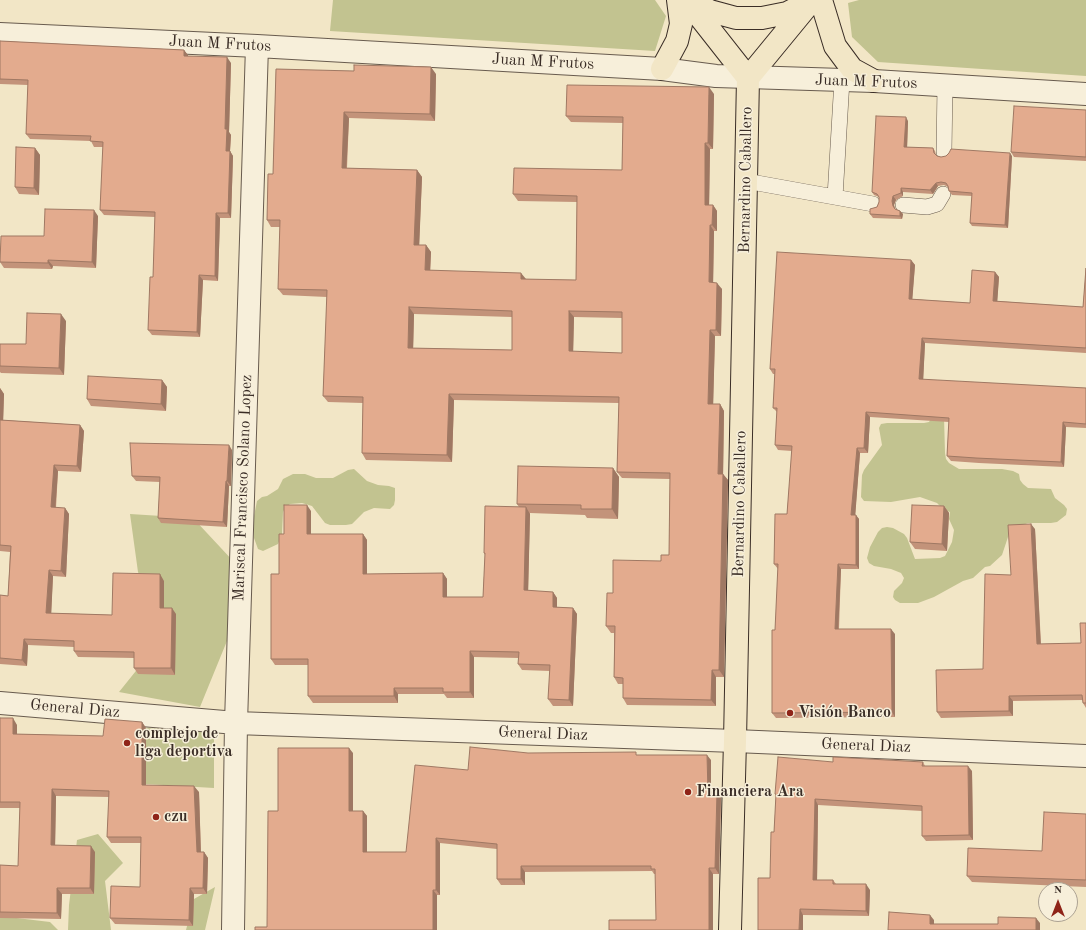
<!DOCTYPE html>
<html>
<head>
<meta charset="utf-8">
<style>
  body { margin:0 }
  #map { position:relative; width:1086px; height:930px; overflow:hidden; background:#f2e6c6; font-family:"Old Standard TT",serif }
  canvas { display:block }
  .north { position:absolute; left:1038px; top:882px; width:40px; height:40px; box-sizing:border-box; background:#f7efda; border:1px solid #aba192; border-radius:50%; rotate:0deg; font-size:11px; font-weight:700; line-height:16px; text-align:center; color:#3a2d26 }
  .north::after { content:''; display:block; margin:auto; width:14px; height:18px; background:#8f2418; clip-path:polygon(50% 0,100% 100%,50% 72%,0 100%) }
</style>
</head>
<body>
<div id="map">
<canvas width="1086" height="930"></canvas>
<div class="north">N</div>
</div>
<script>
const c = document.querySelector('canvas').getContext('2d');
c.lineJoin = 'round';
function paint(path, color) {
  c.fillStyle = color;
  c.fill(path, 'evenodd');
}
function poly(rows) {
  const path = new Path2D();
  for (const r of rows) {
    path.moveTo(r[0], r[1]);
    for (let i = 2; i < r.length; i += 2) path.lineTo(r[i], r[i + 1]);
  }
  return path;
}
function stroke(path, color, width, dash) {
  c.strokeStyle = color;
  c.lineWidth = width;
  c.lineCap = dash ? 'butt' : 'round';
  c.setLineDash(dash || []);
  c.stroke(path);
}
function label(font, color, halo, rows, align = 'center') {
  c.font = font + ' "Old Standard TT",serif';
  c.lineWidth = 3;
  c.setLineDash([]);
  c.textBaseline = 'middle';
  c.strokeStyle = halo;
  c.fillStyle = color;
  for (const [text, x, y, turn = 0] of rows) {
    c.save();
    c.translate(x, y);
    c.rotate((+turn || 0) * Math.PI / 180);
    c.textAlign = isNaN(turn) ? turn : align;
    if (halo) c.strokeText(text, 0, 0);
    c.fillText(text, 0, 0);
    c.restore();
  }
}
paint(poly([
  [333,0,655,0,666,16,655,51,330,31],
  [859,0,1086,0,1086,76,878,62,852,37,848,3],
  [935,412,944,417,945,453,946,459,949,463,959,469,1002,469,1013,471,1019,474,1020,480,1023,484,1028,488,1051,489,1055,498,1064,505,1067,509,1066,515,1057,522,1051,523,1028,523,1017,527,1009,534,1002,555,990,566,985,567,973,578,963,581,934,597,918,603,900,603,895,600,893,597,894,591,902,583,904,578,901,573,891,569,874,566,869,563,867,558,870,547,878,532,882,528,887,527,893,528,904,534,907,538,915,559,940,558,945,556,952,542,954,530,949,519,950,512,944,510,937,503,920,497,891,502,864,501,861,497,862,475,864,470,882,445,879,428,881,424,887,423,924,423,929,422],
  [354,469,367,481,378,485,389,486,395,488,395,500,394,505,390,509,374,508,364,512,352,524,346,525,330,525,325,523,312,506,302,503,290,504,285,508,283,512,282,534,278,544,263,551,258,549,254,538,254,516,257,501,262,497,267,496,278,489,283,479,293,474,305,474,316,478,333,478,348,470],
  [130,514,193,518,234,562,229,636,200,707,119,692,164,636,138,572],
  [146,728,214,731,214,788,146,784],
  [98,834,123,863,105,881,111,930,68,930,69,905,77,840],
  [215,887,205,930,186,930,194,899],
  [0,916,50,922,58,930,0,930]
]), '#c2c390');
const service = poly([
  [944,152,945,85],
  [746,181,873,204],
  [835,197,842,80],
  [903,205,927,207,937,204,943,194]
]);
const minor = poly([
  [0,34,257,46,662,69,716,76,874,81,1086,94],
  [0,703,236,723,735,741,1086,756],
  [233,930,236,723,257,46]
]);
const trunk = poly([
  [688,0,710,11,736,18,762,18,787,13,813,0],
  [821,0,835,46,852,69,874,81],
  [689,3,748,78],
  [662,69,677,41,681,24,678,0],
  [748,78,808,5],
  [730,930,735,741,748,78]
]);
stroke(service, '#685b4e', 16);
stroke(minor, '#685b4e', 24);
stroke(trunk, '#3a2d26', 24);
stroke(service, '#f7efda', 15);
stroke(minor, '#f7efda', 22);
stroke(trunk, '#f2e6c6', 22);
paint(poly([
  [0,41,184,50,188,56,231,63,229,132,231,135,230,151,233,156,231,218,220,218,218,281,203,280,200,337,152,335,148,330,153,277,155,217,104,215,100,210,103,147,94,147,91,141,30,139,26,134,28,85,0,84],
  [276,69,436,74,435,121,349,118,347,168,417,170,422,177,419,245,426,245,431,252,430,270,525,279,576,280,577,202,518,201,513,194,622,170,623,123,571,122,566,116,714,94,713,149,710,149,709,205,713,205,717,211,717,231,714,231,713,283,722,289,721,336,715,336,713,404,720,404,724,411,723,474,728,480,724,677,716,677,716,706,627,705,623,698,623,684,618,684,614,677,614,633,611,633,606,626,613,593,669,555,670,479,622,478,617,472,619,403,454,400,452,462,366,460,362,453,363,403,328,402,323,396,327,297,283,295,278,289,280,227,271,227,267,220,273,174],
  [414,314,512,317,512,350,413,348],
  [574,317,622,318,622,353,573,352],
  [1086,110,1086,161,1014,157,1011,152],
  [908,121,907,147,933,148,935,151,936,155,937,156,941,157,1012,156,1008,228,972,226,970,223,972,196,952,195,949,191,948,187,944,185,938,186,933,194,903,192,903,196,896,200,894,205,895,209,900,211,903,214,902,219,873,218,870,214,877,207,879,202,879,197,874,195,872,192],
  [35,148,40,155,39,195,19,194,15,187],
  [98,216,96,268,53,266,52,269,4,268,0,262,44,236],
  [911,260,915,265,912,299,970,303,995,272,999,277,997,301,1083,307,1086,268,1086,353,925,343,923,380,1086,388,1086,428,1066,427,1064,467,979,463,951,461,947,456,949,422,870,417,868,453,860,453,855,515,859,519,859,569,841,569,839,629,895,634,895,717,776,718,772,713,778,569,774,564,787,514,792,451,778,450,775,445,777,412,773,408,775,374,773,374,770,369],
  [66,321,64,375,1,373,0,372,0,344,26,344],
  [162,380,167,387,166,411,91,406,87,399],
  [0,388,4,394,3,420,80,425,84,431,81,472,58,471,56,508,65,508,69,514,66,577,53,576,51,613,112,615,164,581,164,608,176,614,175,675,138,674,134,668,134,658,78,657,74,651,74,647,28,645,27,666,0,664,0,595,8,596,10,552,0,551],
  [232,450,231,486,229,486,227,527,161,523,158,518,160,482,136,481,132,476],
  [613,468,619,477,618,519,587,518,585,515,530,513,528,591,553,592,557,598,557,607,573,608,577,614,573,706,553,706,548,699,550,671,522,670,518,664,519,658,474,657,474,698,447,698,444,694,398,694,398,703,313,703,308,696,308,665,275,665,271,659,279,574,284,534,311,511,311,534,363,534,367,540,367,574,443,573,447,579,447,597,483,597,485,555,484,553,519,507,517,504],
  [944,506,949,513,947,551,915,549,910,542],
  [1035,529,1041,644,1081,643,1086,623,1086,708,1083,703,1083,700,1013,701,1013,716,941,718,937,712,983,669,1011,575],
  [0,718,17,725,17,734,103,736,142,722,146,728,146,785,199,792,201,852,204,852,208,858,207,894,194,894,193,926,115,924,110,918,140,887,141,843,111,843,107,837,109,797,56,796,55,845,95,852,94,894,62,894,61,919,0,918,0,865,18,866,20,808,0,808],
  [353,753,353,811,363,811,367,816,367,852,406,852,468,770,528,753,639,755,711,760,711,792,721,797,719,874,713,874,713,930,656,920,656,874,654,874,652,871,525,872,525,885,501,885,497,879,497,849,440,843,440,895,437,895,437,930,278,811],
  [833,762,923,762,925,766,972,771,973,840,926,841,922,836,922,811,818,805,817,880,833,880,836,884,870,890,869,916,803,915,803,930,758,930,770,878,774,832,776,796,775,794],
  [1086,814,1086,887,972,882,967,876,1042,851]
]), '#c3937a');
paint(poly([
  [184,50,188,55,188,61,184,56],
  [227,57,231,63,229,132,231,135,230,151,233,156,231,218,228,213,225,129],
  [431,67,436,74,435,121,430,114],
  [709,87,714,94,713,149,708,143],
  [344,112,349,118,346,175,342,168],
  [906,117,908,121,907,150,904,147],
  [705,143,710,149,709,211,705,205],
  [35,148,40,155,39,195,34,188],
  [1010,153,1012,156,1008,228,1005,225],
  [417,170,422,177,419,251,414,245],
  [936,183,938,186,933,194,930,190],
  [901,188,903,192,903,196,901,193],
  [893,196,896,200,894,205,895,209,893,206,892,201],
  [713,205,717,211,717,231,712,225],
  [94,210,98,216,96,268,92,262],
  [900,211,903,214,902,219,900,216],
  [216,213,220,218,218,281,215,276],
  [710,225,714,231,713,289,709,282],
  [426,245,431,252,430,276,425,270],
  [48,260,53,266,52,269,48,263],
  [911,260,915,265,912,304,909,299],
  [995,272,999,277,997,306,993,301],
  [521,273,526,279,521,279],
  [199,275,203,280,200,337,197,332],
  [717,283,722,289,721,336,716,330],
  [409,307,414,314,413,355,408,348],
  [569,311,574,317,573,358,569,351],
  [61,314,66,321,64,375,59,368],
  [710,330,715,336,713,411,708,404],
  [922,338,925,343,923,384,919,379],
  [162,380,167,387,166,411,161,404],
  [0,388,4,394,3,426,0,422],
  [449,394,454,400,452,462,447,455],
  [720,404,724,411,723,480,718,474],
  [866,412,870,417,868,453,864,448],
  [1063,422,1066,427,1064,467,1061,462],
  [80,425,84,431,81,472,77,466],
  [229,445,232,450,231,486,227,481],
  [857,448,860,453,855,519,851,515],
  [54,465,58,471,55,513,51,507],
  [613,468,619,477,618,519,612,509],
  [723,474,728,480,724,677,719,670],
  [226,481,229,486,227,527,223,522],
  [307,505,311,511,311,540,307,534],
  [944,506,949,513,947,551,942,544],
  [526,507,530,514,528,597,524,590],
  [65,508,69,514,66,577,61,571],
  [856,515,859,519,859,569,856,565],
  [1031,524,1035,529,1041,650,1037,644],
  [363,534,367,540,367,580,363,574],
  [838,564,841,569,838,634,835,629],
  [49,570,53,576,51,619,46,613],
  [443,573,447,579,447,603,443,597],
  [160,574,164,581,164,614,160,608],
  [553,592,557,598,557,613,553,607],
  [172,608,176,614,175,675,171,668],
  [573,608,577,614,573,706,569,700],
  [891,629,895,634,895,717,892,712],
  [24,639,28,645,27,666,22,660],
  [470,651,474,657,474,698,470,692],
  [712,670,716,677,716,706,711,700],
  [394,688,398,694,398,703,394,696],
  [1009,696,1013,701,1013,716,1009,711],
  [13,718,17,725,17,740,13,734],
  [142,722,146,728,146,791,142,785],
  [349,748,353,753,353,816,349,811],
  [707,755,711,760,711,797,708,792],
  [968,766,972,771,973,840,969,835],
  [194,786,199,792,201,858,197,852],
  [52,789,56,796,55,851,51,845],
  [717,792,721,797,719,874,715,868],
  [815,799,818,805,817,885,813,880],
  [363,811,367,816,367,857,363,852],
  [436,838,440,843,440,895,436,890],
  [91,846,95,852,94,894,90,888],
  [204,852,208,858,207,894,203,888],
  [521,866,525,872,525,885,521,879],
  [709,868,713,874,713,930,709,930],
  [866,884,870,890,869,916,866,911],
  [57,888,62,894,61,919,57,913],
  [190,888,194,894,193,926,189,920],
  [433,890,437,895,437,930,433,930],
  [800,909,803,915,803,930,799,930],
  [930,915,934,920,934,929,930,924],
  [1036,918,1040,923,1040,930,1036,930]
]), '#9f7863');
const building = poly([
  [0,41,184,50,184,56,227,57,225,129,227,129,226,151,230,151,228,213,216,213,215,276,199,275,197,332,148,330,150,277,153,277,155,212,100,210,103,142,90,141,91,136,26,134,28,80,0,79,0,41],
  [354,65,431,67,430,114,344,112,342,168,417,170,414,245,426,245,425,270,521,273,521,279,576,280,577,196,513,194,514,168,622,170,623,117,566,116,567,85,709,87,708,143,705,143,705,205,713,205,712,225,710,225,709,282,717,283,716,330,710,330,708,404,720,404,718,474,723,474,719,670,712,670,711,700,623,698,623,678,614,677,615,626,606,626,607,593,613,593,613,560,661,561,661,555,669,555,670,473,617,472,619,397,449,394,447,455,362,453,363,397,323,396,327,290,278,289,280,220,267,220,268,174,273,174,276,69,354,71,354,65],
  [409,307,512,311,512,350,408,348,409,307],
  [569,311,622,312,622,353,569,351,569,311],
  [1014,106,1086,110,1086,157,1011,152,1014,106],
  [876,116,906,117,904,147,933,148,934,153,937,156,941,157,946,156,949,153,951,149,1010,153,1005,225,970,223,972,193,949,191,948,186,946,183,941,182,936,183,930,190,901,188,901,193,893,196,892,201,893,206,895,209,900,211,900,216,870,214,870,209,877,207,879,202,879,197,877,194,872,192,876,116],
  [16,147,35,148,34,188,15,187,16,147],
  [45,209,94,210,92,262,48,260,48,263,0,262,1,236,44,236,45,209],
  [777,252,911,260,909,299,970,303,972,270,995,272,993,301,1083,307,1086,268,1086,348,922,338,919,379,1086,388,1086,424,1063,422,1061,462,976,458,947,456,949,418,866,412,864,448,857,448,851,515,856,515,856,565,838,564,835,629,891,629,892,712,772,713,772,630,775,630,778,564,774,564,775,514,787,514,792,446,775,445,777,408,773,408,775,369,770,369,777,252],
  [27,313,61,314,59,368,0,366,0,344,26,344,27,313],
  [88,376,162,380,161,404,87,399,88,376],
  [0,420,80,425,77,466,54,465,51,507,65,508,61,571,49,570,46,613,112,615,113,573,160,574,160,608,172,608,171,668,134,668,134,652,74,651,74,641,24,639,22,660,0,658,0,595,8,596,11,546,0,545,0,420],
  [130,443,229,445,227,481,226,481,223,522,158,518,160,477,132,476,130,443],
  [518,466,613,468,612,509,581,509,581,505,517,504,518,466],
  [284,505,307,505,307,534,363,534,363,574,443,573,443,597,483,597,485,553,484,553,485,506,526,507,524,590,553,592,553,607,573,608,569,700,548,699,550,665,518,664,519,652,470,651,470,692,443,692,443,688,394,688,394,696,308,696,308,659,271,659,271,574,279,574,279,534,284,534,284,505],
  [912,505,944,506,942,544,910,542,912,505],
  [1031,524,1037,644,1081,643,1080,623,1086,623,1086,703,1083,703,1082,695,1009,696,1009,711,937,712,936,670,983,669,985,574,1011,575,1008,525,1031,524],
  [0,718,13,718,13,734,103,736,105,719,142,722,142,785,194,786,197,852,204,852,203,888,190,888,189,920,110,918,111,886,140,887,141,837,107,837,109,791,52,789,51,845,91,846,90,888,57,888,57,913,0,912,0,865,18,866,20,802,0,802,0,718],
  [470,747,528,753,636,752,636,755,707,755,708,792,717,792,715,868,709,868,709,930,609,930,609,920,656,920,655,869,651,869,651,866,521,866,521,879,497,879,497,844,436,838,436,890,433,890,433,930,255,930,255,927,267,927,268,811,278,811,278,748,349,748,349,811,363,811,363,852,406,852,415,765,468,770,470,747],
  [778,757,833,762,833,757,923,762,922,766,968,766,969,835,922,836,922,806,815,799,813,880,833,880,833,884,866,884,866,911,800,909,799,930,758,930,758,878,770,878,771,832,774,832,776,794,775,794,778,757],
  [1044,812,1086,814,1086,880,967,876,968,848,1042,851,1044,812],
  [889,912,930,915,930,924,998,924,998,917,1036,918,1036,930,888,930,889,912]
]);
paint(building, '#e3ab8e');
stroke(building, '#9f7863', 1);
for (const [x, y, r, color] of [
  [790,713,4,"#8f2418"],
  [127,743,4,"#8f2418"],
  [688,792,4,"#8f2418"],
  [156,817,4,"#8f2418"]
]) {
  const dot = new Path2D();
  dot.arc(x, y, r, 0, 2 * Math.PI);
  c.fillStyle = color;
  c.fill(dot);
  stroke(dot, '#f7efda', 1.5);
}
label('16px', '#3a2d26', '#f7efda', [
  ["Juan M Frutos",220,44,3],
  ["Juan M Frutos",543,62,3],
  ["Juan M Frutos",866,82,2],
  ["Bernardino Caballero",746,180,-89],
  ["Mariscal Francisco Solano Lopez",243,488,-88],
  ["Bernardino Caballero",740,504,-89],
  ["General Diaz",75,709,5],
  ["General Diaz",543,734,2],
  ["General Diaz",866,746,2]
]);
label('bold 16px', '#3a2d26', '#f7efda', [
  ["Visión Banco",798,713],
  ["complejo de",135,734],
  ["liga deportiva",135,752],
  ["Financiera Ara",696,792],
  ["czu",164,817]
], 'left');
</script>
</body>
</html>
